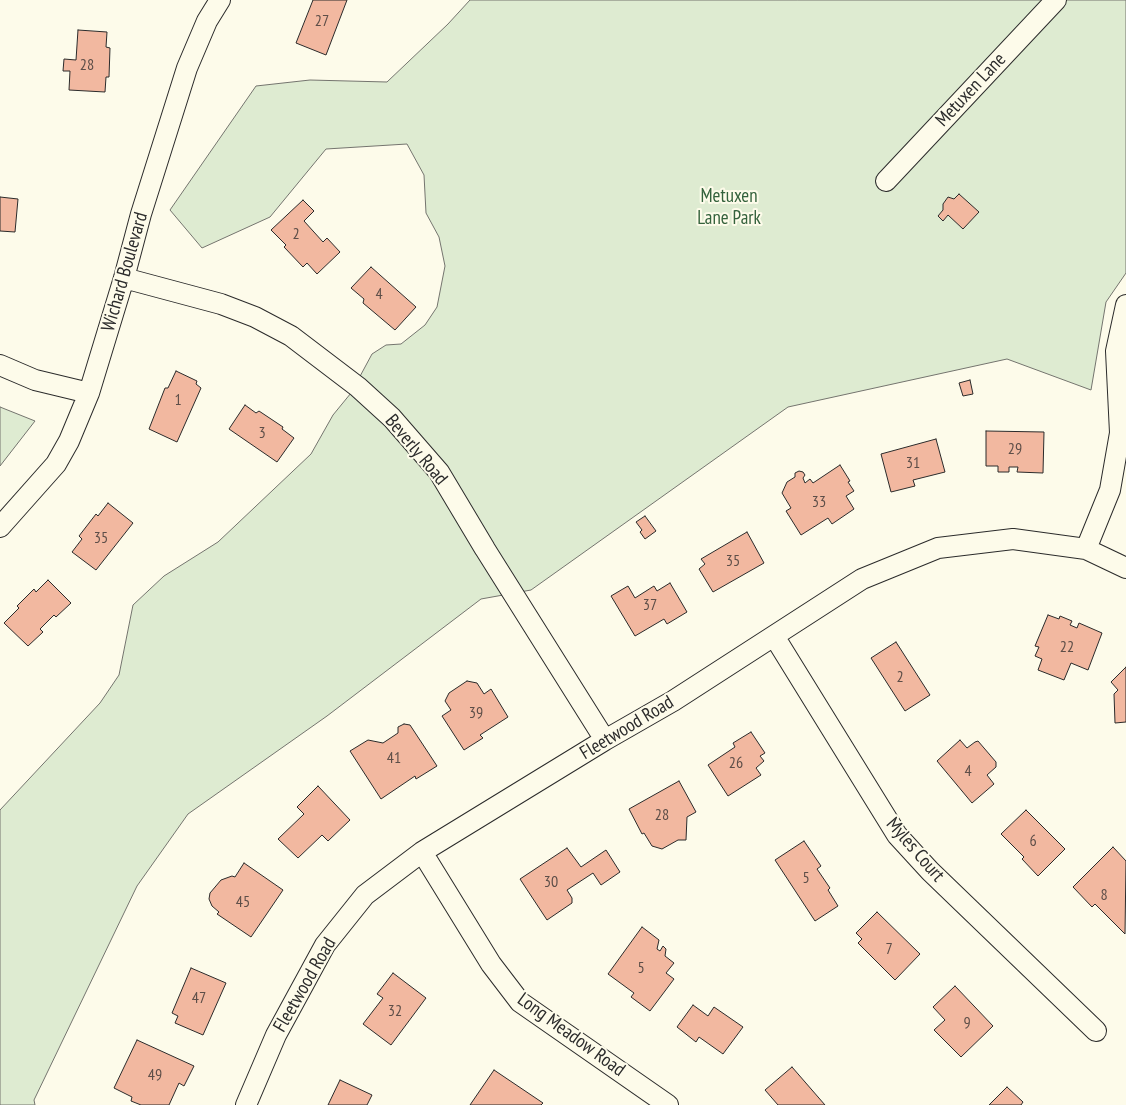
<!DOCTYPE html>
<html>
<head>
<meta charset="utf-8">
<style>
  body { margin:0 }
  canvas { display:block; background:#fdfbea }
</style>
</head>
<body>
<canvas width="1126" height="1105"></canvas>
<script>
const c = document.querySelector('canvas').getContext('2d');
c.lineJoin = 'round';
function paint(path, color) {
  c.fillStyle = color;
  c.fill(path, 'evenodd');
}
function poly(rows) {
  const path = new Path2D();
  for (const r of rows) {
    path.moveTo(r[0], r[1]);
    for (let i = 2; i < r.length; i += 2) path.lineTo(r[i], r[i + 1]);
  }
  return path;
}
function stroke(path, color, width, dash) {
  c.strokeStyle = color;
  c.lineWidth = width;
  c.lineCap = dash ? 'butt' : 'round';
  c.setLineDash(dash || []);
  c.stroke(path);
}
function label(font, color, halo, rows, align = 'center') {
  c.font = font + ' "PT Sans Narrow",sans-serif';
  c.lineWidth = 4;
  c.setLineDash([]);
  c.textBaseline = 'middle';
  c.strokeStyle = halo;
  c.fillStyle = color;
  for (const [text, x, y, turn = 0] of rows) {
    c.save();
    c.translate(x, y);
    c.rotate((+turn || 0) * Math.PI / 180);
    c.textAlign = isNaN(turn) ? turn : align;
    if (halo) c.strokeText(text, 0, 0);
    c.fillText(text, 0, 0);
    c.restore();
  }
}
const green = poly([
  [470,0,1126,0,1126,273,1106,302,1091,390,1007,359,788,407,531,590,481,599,327,716,188,814,137,886,34,1100,35,1105,0,1105,0,810,100,703,119,675,133,605,164,576,218,542,311,454,333,415,351,393,372,354,386,345,401,344,425,325,437,307,445,266,439,237,426,213,424,175,407,144,326,149,270,217,202,248,170,210,256,86,310,80,387,82,448,24,470,0],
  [0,407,35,421,0,466,0,407]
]);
paint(green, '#deebd1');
stroke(green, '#74746e', 1);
const building = poly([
  [313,0,347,0,326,55,296,43,313,0],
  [78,30,107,32,106,47,110,48,109,77,106,77,105,92,69,90,70,71,63,71,64,59,76,60,78,30],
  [959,194,979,212,963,229,948,215,943,221,938,216,943,210,943,204,948,197,954,199,959,194],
  [0,197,18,199,15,232,0,231,0,197],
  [303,200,314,211,304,221,323,242,327,238,340,252,317,274,307,263,303,267,284,247,286,245,271,230,303,200],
  [371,267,416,307,395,330,363,303,364,299,351,288,371,267],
  [176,371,197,381,196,384,201,388,177,442,149,429,165,388,168,388,176,371],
  [970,380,973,394,963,396,959,383,970,380],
  [245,405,256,413,259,411,283,427,282,429,294,438,277,462,229,429,245,405],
  [986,431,1044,432,1043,473,1017,472,1018,467,1009,467,1009,472,998,472,998,466,986,466,986,431],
  [936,439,945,472,913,480,915,486,891,492,881,454,936,439],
  [840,465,850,481,848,482,854,491,846,496,854,509,832,524,828,518,801,535,786,511,791,508,782,493,787,482,795,477,795,473,799,471,803,472,805,475,803,478,805,483,810,479,813,483,840,465],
  [108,503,133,523,96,570,72,552,82,539,79,536,96,514,98,516,108,503],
  [645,516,656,531,645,539,640,532,642,530,636,522,645,516],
  [747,532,764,563,713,592,699,569,705,564,701,559,747,532],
  [48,580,71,603,56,617,54,615,40,629,43,632,28,646,4,623,19,608,17,606,34,589,36,592,48,580],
  [670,583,687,612,667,624,664,619,635,636,611,596,628,586,635,598,654,586,657,591,670,583],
  [1048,615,1059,619,1060,616,1072,621,1070,625,1077,628,1079,623,1102,633,1088,670,1071,663,1064,680,1038,670,1042,659,1035,656,1039,647,1035,646,1048,615],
  [896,642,930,695,905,711,871,658,896,642],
  [1126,667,1126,722,1115,723,1114,694,1118,690,1111,682,1126,667],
  [467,681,477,683,484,694,491,689,508,717,480,735,483,738,464,750,442,716,451,710,445,701,449,693,467,681],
  [404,724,410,725,437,766,416,779,415,776,381,799,350,751,368,740,383,743,398,733,398,727,404,724],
  [751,732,765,753,760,756,764,761,756,768,761,775,728,796,708,765,735,747,733,743,751,732],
  [960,740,967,748,975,742,978,741,996,762,996,767,987,775,994,784,972,803,937,761,960,740],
  [679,781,696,812,687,817,686,840,678,840,662,849,652,846,644,833,642,834,629,809,679,781],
  [318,786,350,820,328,841,322,835,298,858,278,839,304,814,297,807,318,786],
  [1026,810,1065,849,1038,876,1022,859,1024,857,1001,834,1026,810],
  [804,841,821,866,817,869,830,888,828,890,838,906,815,921,775,860,804,841],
  [1113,847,1126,861,1125,934,1095,904,1092,907,1073,887,1113,847],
  [567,848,581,867,606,850,620,872,601,885,593,873,567,890,572,898,572,903,547,920,520,879,567,848],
  [244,863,283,890,251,937,217,914,219,912,212,906,209,899,210,893,221,880,232,876,235,877,244,863],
  [877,912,920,954,895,980,858,943,862,939,856,933,877,912],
  [642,927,659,940,657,949,660,951,663,946,666,949,665,956,674,963,666,973,674,979,650,1011,631,997,634,993,608,974,642,927],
  [191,968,226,983,203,1035,175,1023,178,1016,172,1013,191,968],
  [393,973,426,998,391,1045,363,1024,383,998,377,994,393,973],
  [955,986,993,1026,961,1057,934,1030,945,1020,933,1007,955,986],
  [693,1005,708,1016,714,1007,743,1027,723,1054,699,1037,696,1042,677,1027,693,1005],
  [137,1040,194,1066,184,1086,179,1083,169,1105,141,1105,131,1101,132,1097,114,1088,137,1040],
  [792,1067,825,1105,778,1105,765,1090,792,1067],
  [494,1070,543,1103,541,1105,470,1105,494,1070],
  [340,1080,372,1095,367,1105,328,1105,340,1080],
  [1007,1087,1023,1102,1021,1105,989,1105,1007,1087]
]);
paint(building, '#f2b8a0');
stroke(building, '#2b2b2b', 1);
const street = poly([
  [886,181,1056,0],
  [124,278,221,304,255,317,291,336,358,387,392,418,439,472,485,549,605,740],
  [0,365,35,380,89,393],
  [0,527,56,464,69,441,89,393,124,278,141,214,187,68,207,21,220,0],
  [1086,549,1110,490,1120,433,1116,351,1126,305],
  [774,636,897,835,930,871,1096,1031],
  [422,852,491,964,520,1002,668,1105],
  [246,1105,276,1035,325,945,365,895,422,852,605,740,673,701,862,579,938,548,1013,539,1086,549,1126,568]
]);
stroke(street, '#2b2b2b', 22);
stroke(street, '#fdfbea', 20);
label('16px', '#5d4e48', null, [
  ["27",322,21],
  ["28",87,65],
  ["2",296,234],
  ["4",379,294],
  ["1",178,400],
  ["3",262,433],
  ["29",1015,449],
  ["31",913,463],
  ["33",819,502],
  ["35",101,538],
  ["35",733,561],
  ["37",650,605],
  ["22",1067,647],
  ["2",900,677],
  ["39",476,713],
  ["41",394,758],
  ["26",736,763],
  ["4",968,771],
  ["28",662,815],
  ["6",1033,841],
  ["5",806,878],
  ["30",551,882],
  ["8",1104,895],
  ["45",243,902],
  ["7",889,949],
  ["5",641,968],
  ["47",199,998],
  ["32",395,1011],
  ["9",967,1023],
  ["49",155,1075]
]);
label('19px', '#2b2b2b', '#fdfbea', [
  ["Metuxen Lane",971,90,-47],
  ["Wichard Boulevard",125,272,-74],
  ["Beverly Road",416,450,50],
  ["Fleetwood Road",627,728,-31],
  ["Myles Court",915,850,49],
  ["Fleetwood Road",305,985,-60],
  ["Long Meadow Road",571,1035,36]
]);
label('19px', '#34623c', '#fdfbea', [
  ["Metuxen",729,197],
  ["Lane Park",729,219]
]);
</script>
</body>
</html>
